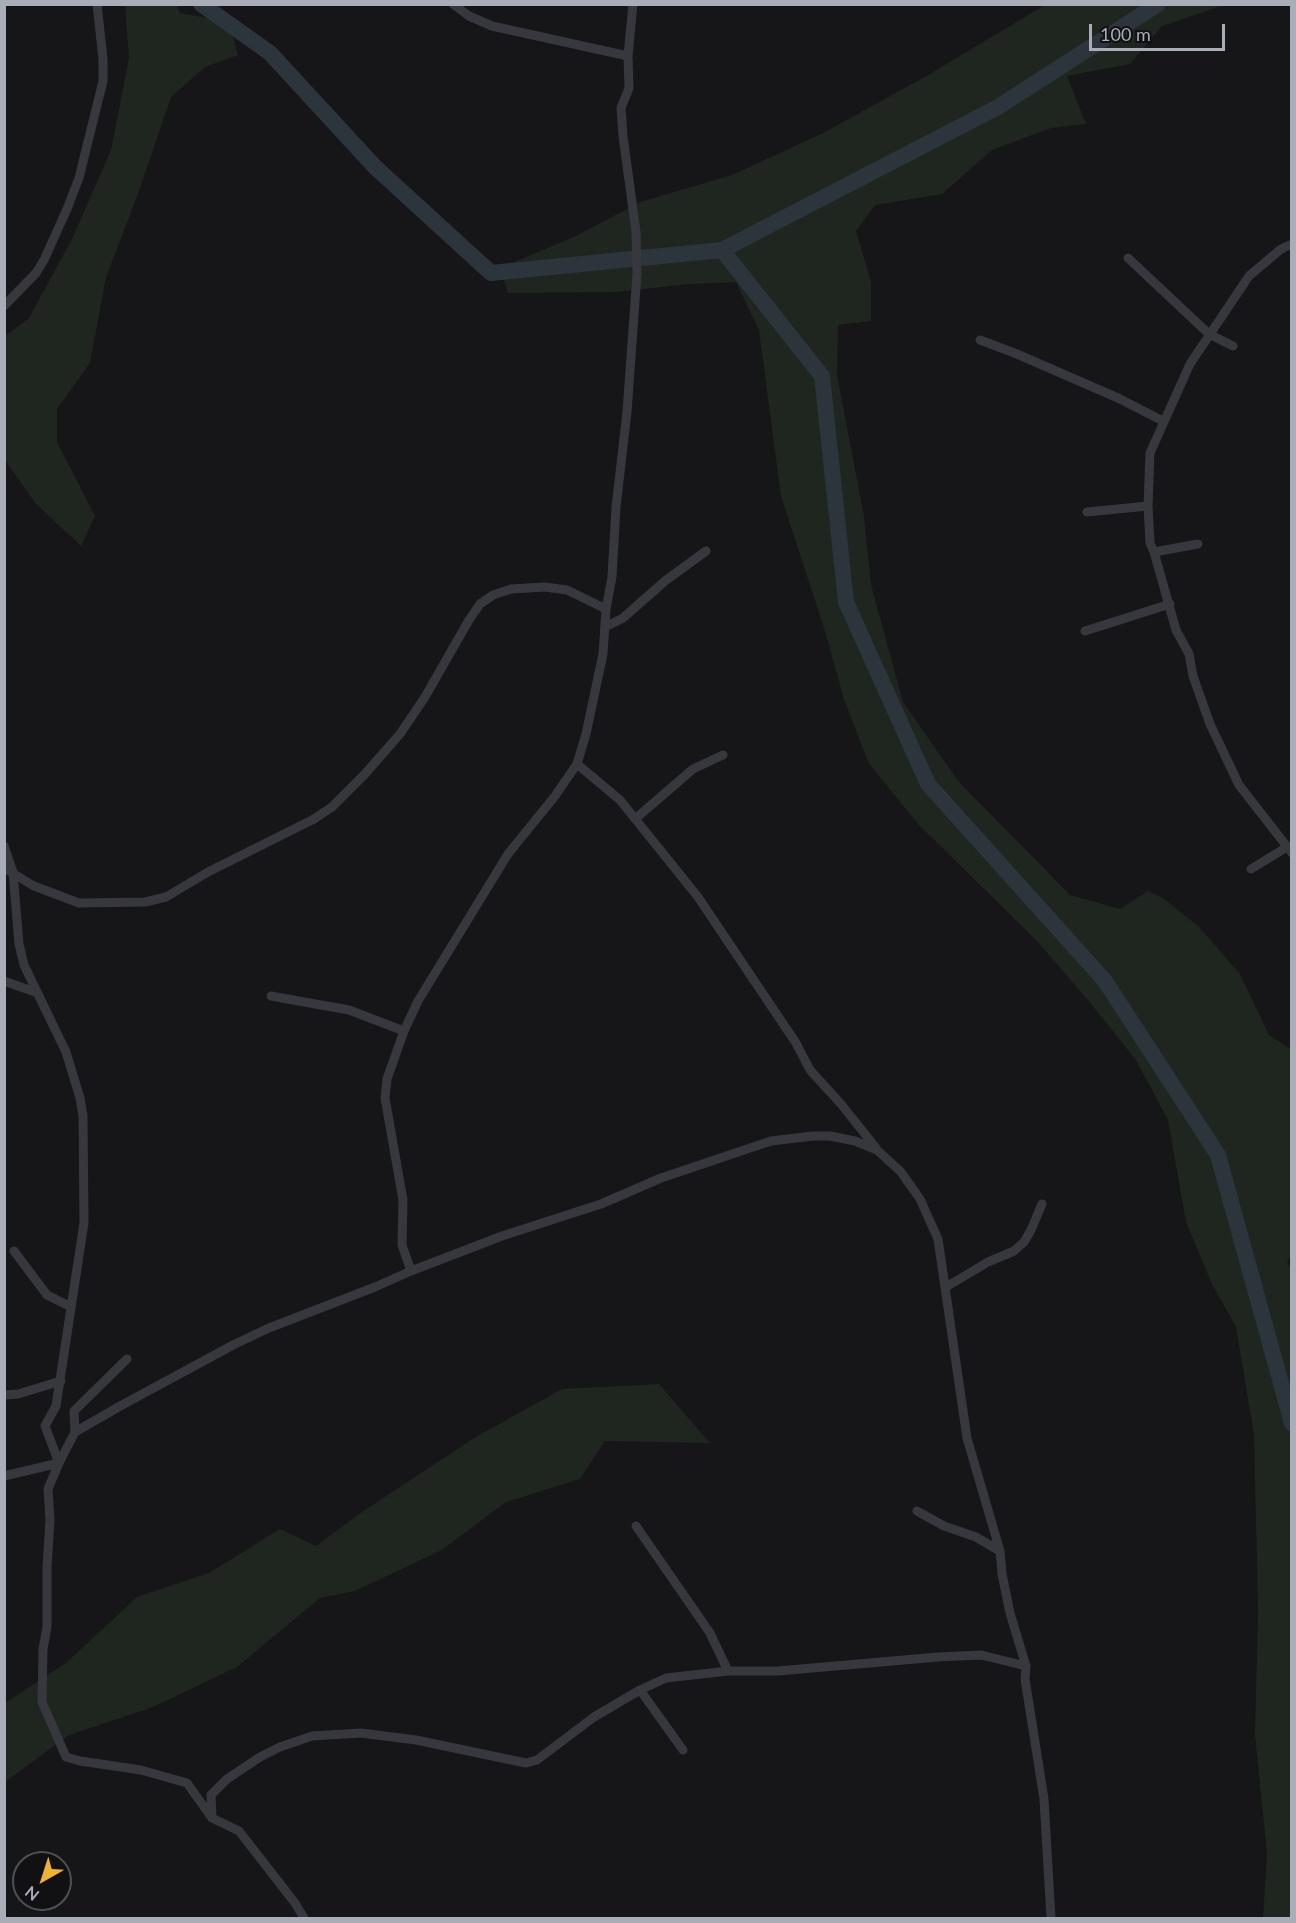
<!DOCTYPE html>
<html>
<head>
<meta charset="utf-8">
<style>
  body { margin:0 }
  #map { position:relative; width:1296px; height:1923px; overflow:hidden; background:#161618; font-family:Lato,sans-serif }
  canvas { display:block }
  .frame { position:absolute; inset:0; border:6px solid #a8adb8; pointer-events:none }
  .north { position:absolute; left:12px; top:1851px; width:60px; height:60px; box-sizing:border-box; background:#111113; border:2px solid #4d4f55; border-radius:50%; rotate:219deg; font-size:16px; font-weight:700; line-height:24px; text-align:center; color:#a8adb8 }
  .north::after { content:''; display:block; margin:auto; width:21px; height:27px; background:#f2b134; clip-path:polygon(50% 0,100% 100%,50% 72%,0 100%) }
  .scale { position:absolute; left:1089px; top:24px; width:136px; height:27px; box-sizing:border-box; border:3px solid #a8adb8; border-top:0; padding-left:8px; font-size:18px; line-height:21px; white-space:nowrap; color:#a8adb8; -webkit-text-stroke:4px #111113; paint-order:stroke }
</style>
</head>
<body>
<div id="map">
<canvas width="1296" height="1923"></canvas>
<div class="frame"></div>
<div class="north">N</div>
<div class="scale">100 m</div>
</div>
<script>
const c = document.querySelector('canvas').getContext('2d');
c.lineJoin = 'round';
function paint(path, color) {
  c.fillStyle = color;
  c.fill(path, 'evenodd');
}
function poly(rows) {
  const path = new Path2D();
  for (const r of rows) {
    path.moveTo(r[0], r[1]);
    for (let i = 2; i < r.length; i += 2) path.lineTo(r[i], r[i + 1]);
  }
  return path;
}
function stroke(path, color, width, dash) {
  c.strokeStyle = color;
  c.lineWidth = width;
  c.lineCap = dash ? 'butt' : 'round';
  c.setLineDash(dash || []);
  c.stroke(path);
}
paint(poly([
  [125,5,177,5,180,13,229,22,238,55,205,67,171,97,138,194,106,277,90,363,57,409,57,442,95,516,81,546,36,504,5,460,5,336,29,318,72,239,111,150,129,58],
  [1045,5,1224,5,1162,26,1130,64,1067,76,1086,124,1051,128,992,150,942,194,875,205,856,231,871,282,871,321,838,325,837,375,864,516,871,585,903,702,959,782,1070,895,1120,909,1148,891,1164,899,1198,926,1240,974,1269,1035,1291,1049,1292,1254,1287,1262,1292,1271,1291,1918,1263,1918,1267,1854,1255,1735,1258,1609,1254,1435,1236,1327,1212,1284,1186,1222,1168,1120,1136,1060,1088,1000,1036,940,918,824,868,762,844,699,824,628,781,496,759,330,736,282,690,284,616,292,508,293,500,268,576,236,640,202,732,175,823,133,923,78],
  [659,1384,710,1443,605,1441,580,1479,506,1502,442,1550,355,1591,320,1598,237,1667,153,1707,69,1735,5,1782,5,1703,66,1663,137,1597,209,1573,280,1529,316,1546,362,1512,474,1438,562,1389]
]), '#1e261f');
stroke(poly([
  [201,4,270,53,375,167,491,273,722,250,998,107,1158,4],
  [722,250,822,376,846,602,928,784,1105,981,1218,1155,1292,1423]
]), '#2c353c', 16);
stroke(poly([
  [453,4,469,16,492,26,628,56],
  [1292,244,1281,249,1249,276,1190,364,1150,453,1148,506,1150,543,1154,552,1176,630,1189,654,1193,676,1210,724,1239,785,1292,853],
  [1128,258,1209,334,1233,346],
  [4,306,36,273,44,260,67,209,79,178,103,81,103,59,97,4],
  [980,340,1017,354,1118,398,1163,421],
  [1087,512,1148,506],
  [1154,552,1198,544],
  [605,627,623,618,665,581,706,551],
  [1085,631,1170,604],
  [577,764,620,800,698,897,796,1043,810,1070,841,1104,876,1148],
  [635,819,693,769,723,755],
  [4,846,13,872,19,944,24,965,66,1052,80,1098,83,1116,84,1223,56,1406,45,1426,59,1463,48,1489,50,1520,47,1567,47,1627,43,1649,42,1702,66,1757,80,1761,141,1770,187,1783,212,1818,239,1831,295,1903,304,1918],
  [4,868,34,886,79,903,145,902,166,897,208,872,314,819,332,807,364,775,400,734,425,697,469,620,480,604,493,595,511,589,545,587,567,590,606,609],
  [1251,869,1287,847],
  [4,981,35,992],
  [271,996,349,1010,404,1031],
  [14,1251,47,1295,71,1307],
  [411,1271,402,1245,403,1200,385,1098,387,1079,404,1031,418,1001,508,854,555,796,577,764,586,734,603,654,606,609,612,577,616,507,627,412,637,274,636,232,623,136,621,108,629,88,628,56,633,4],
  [946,1287,988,1262,1014,1251,1024,1242,1031,1230,1042,1204],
  [4,1395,18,1394,61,1381],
  [75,1432,74,1411,127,1359],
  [4,1476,59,1463,75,1432,122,1405,235,1344,269,1328,375,1287,411,1271,502,1236,601,1204,661,1178,771,1141,813,1136,830,1136,855,1141,877,1150,901,1172,920,1199,938,1239,967,1438,1000,1551,1002,1574,1010,1613,1026,1666,1025,1679,1044,1799,1051,1918],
  [917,1511,944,1526,976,1537,1000,1551],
  [636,1526,710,1633,728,1671],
  [640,1690,683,1750],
  [212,1818,211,1795,227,1779,260,1757,280,1747,312,1736,361,1733,416,1740,526,1763,537,1760,594,1717,640,1690,666,1678,728,1671,778,1671,938,1657,981,1655,1026,1666]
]), '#37383d', 9);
</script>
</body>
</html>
